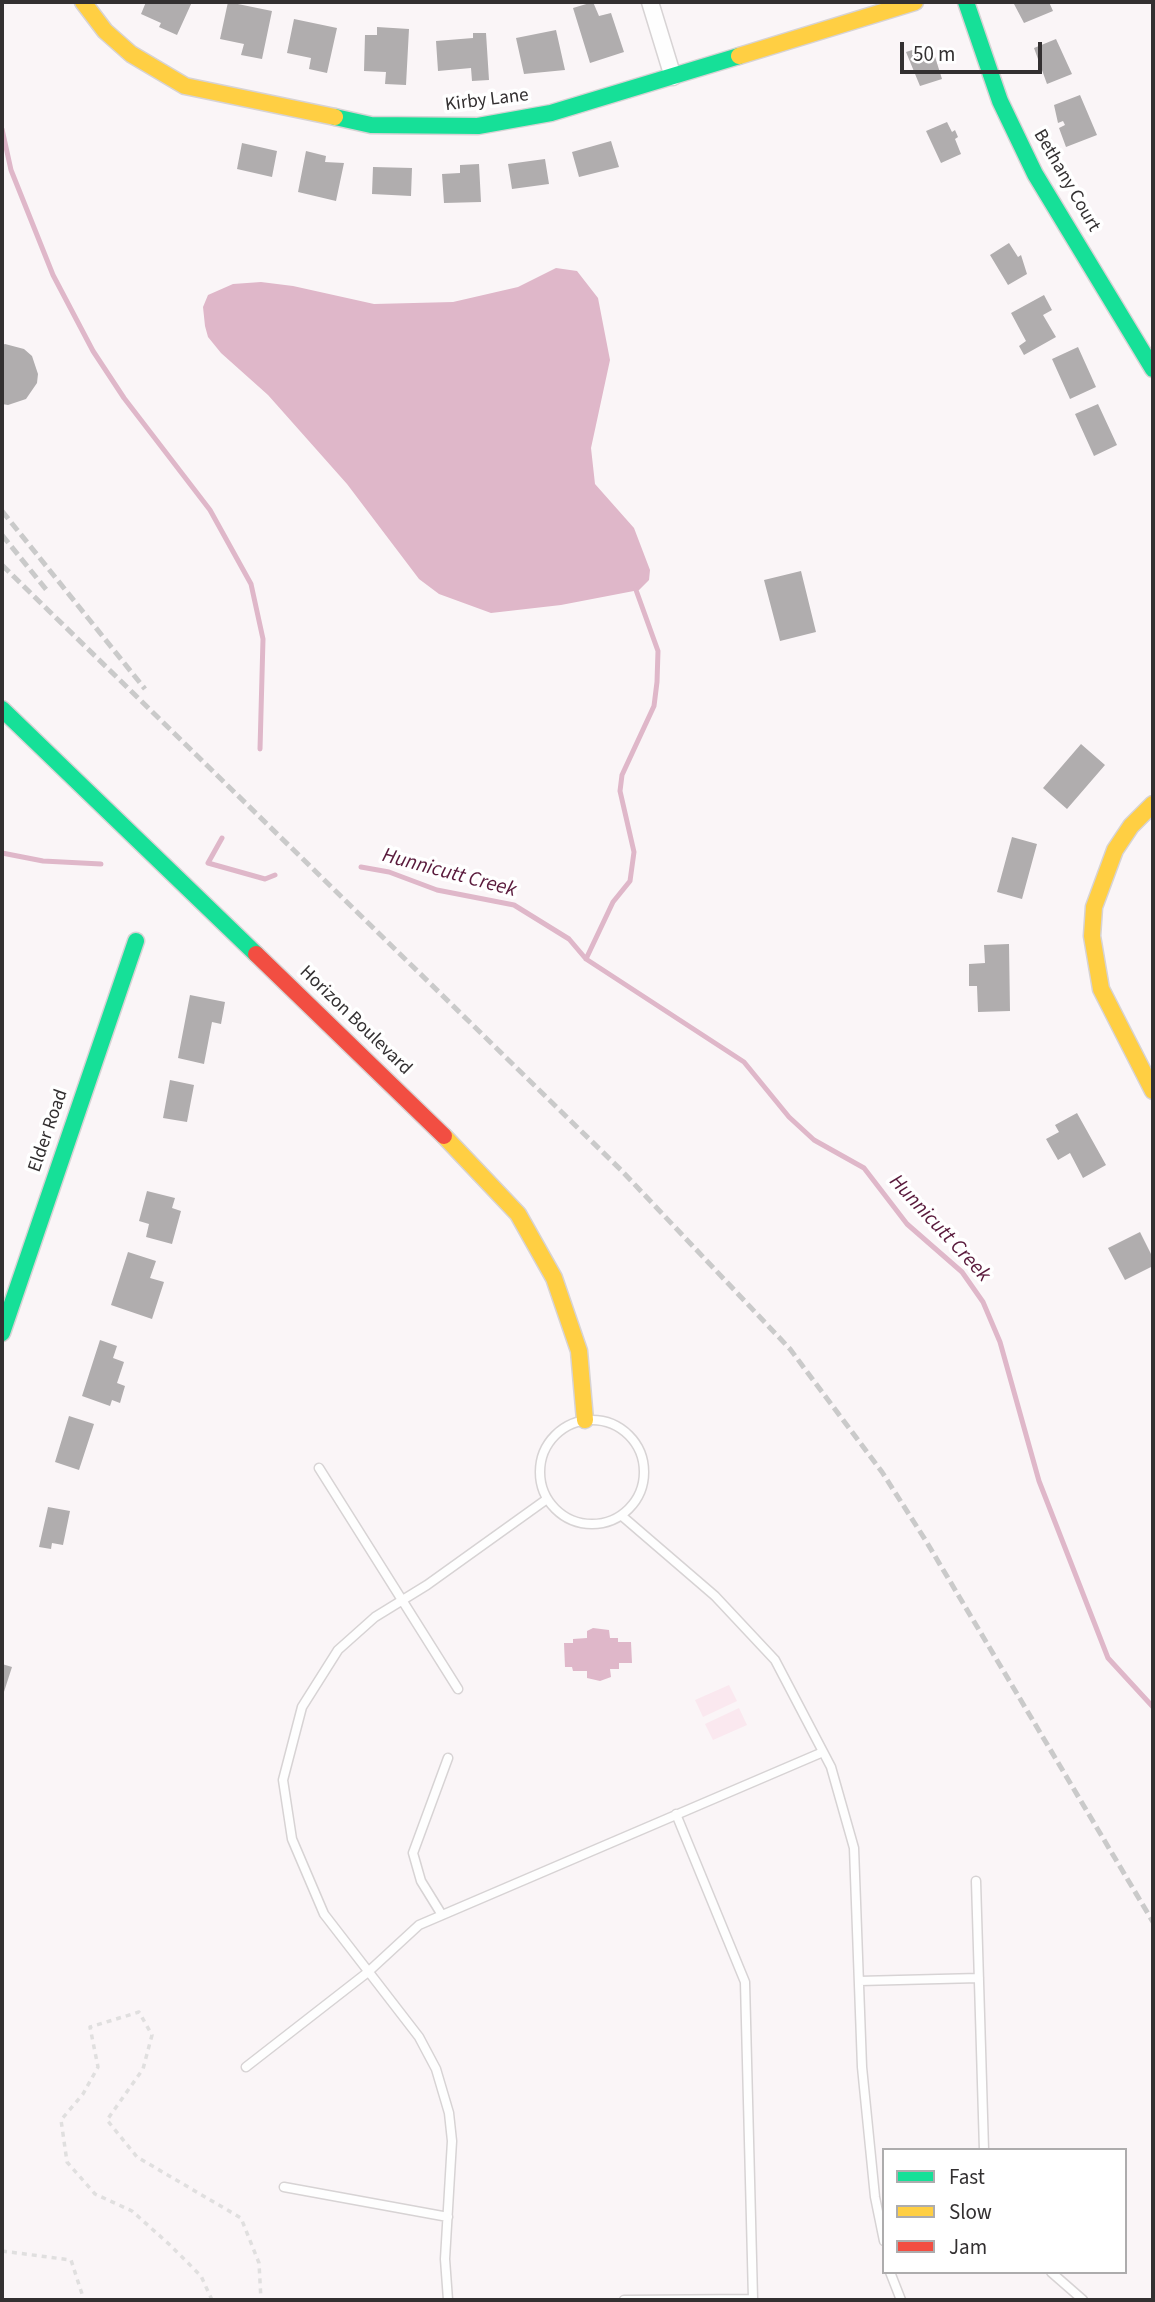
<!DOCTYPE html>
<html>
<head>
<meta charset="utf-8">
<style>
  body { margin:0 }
  #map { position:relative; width:1155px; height:2302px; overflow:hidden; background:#faf5f7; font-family:"Source Sans 3",sans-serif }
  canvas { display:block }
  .frame { position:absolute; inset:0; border:4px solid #333031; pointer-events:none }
  .legend { position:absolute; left:882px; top:2148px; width:245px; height:126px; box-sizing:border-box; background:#fff; border:2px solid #adacad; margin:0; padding:9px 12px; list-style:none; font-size:21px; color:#333031 }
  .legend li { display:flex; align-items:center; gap:14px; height:35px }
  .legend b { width:35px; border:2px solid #adacad }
  .scale { position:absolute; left:900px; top:42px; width:142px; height:32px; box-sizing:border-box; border:4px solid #333031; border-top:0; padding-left:9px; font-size:21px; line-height:24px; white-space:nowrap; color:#333031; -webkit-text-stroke:5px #fff; paint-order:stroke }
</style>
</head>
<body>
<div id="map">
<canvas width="1155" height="2302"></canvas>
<div class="frame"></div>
<ul class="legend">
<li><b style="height:9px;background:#16e098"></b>Fast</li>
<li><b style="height:9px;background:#ffcf43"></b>Slow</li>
<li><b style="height:9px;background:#f24e42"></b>Jam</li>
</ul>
<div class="scale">50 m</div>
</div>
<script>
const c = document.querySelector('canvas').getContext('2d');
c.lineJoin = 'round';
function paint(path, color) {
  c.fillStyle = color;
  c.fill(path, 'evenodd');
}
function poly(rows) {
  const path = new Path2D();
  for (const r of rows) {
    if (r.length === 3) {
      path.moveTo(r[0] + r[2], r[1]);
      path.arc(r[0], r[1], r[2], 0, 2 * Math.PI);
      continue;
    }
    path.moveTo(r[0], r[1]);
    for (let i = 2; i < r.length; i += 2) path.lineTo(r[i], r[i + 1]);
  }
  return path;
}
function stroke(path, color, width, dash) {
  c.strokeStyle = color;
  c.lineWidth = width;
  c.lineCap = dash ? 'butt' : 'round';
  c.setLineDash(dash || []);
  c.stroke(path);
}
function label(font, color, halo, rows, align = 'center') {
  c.font = font + ' "Source Sans 3",sans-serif';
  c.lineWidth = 7;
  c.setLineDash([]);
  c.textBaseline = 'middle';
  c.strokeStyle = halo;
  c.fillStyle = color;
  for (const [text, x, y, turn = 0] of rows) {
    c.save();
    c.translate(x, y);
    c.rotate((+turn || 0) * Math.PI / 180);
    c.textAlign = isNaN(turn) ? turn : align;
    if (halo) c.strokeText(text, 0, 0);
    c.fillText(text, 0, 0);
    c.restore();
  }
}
paint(poly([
  [729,1685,737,1701,703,1717,695,1700],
  [739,1708,747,1725,713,1740,705,1724]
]), '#fae8ef');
paint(poly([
  [556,268,577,271,598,298,610,360,591,448,595,484,634,528,650,570,649,580,639,590,561,605,491,613,439,594,419,579,347,484,268,395,221,353,208,337,205,326,203,307,208,295,233,284,261,282,293,286,374,304,453,302,518,287],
  [593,1628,609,1630,610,1638,618,1638,618,1642,631,1642,632,1663,619,1663,619,1669,610,1669,611,1677,600,1681,587,1678,587,1671,573,1671,572,1667,565,1667,564,1643,573,1643,573,1639,587,1638,587,1631]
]), '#dfb7c9');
stroke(poly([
  [2,129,11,170,53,275,93,351,124,398,210,510,251,584,263,639,260,749],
  [222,838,208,863,265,879,275,875],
  [2,853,43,861,101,864],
  [361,867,389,872,437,890,514,905,569,939,586,959,744,1062,789,1117,814,1140,864,1168,907,1224,962,1272,983,1302,1000,1342,1039,1481,1108,1658,1153,1707],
  [586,959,613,902,630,881,634,852,620,791,622,775,654,706,657,682,658,651,636,590]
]), '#dfb7c9', 5);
paint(poly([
  [146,2,192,2,177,35,159,27,161,23,141,14],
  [228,2,272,11,262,59,241,55,244,44,220,39],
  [593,2,599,16,611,13,624,52,590,63,573,8],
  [1020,2,1049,2,1053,11,1024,23,1014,4],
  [294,19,337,28,327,73,309,69,311,58,287,53],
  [377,27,409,29,406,85,385,84,386,72,364,71,365,35,377,35],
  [556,30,565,70,524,74,516,38],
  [473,33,486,33,489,80,472,81,471,68,438,71,436,41,473,38],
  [1056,39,1072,74,1047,84,1034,48],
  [931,44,942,79,920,86,906,52],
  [1080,95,1097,135,1066,147,1059,128,1065,125,1063,121,1058,123,1054,105],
  [947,122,952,132,955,130,958,137,955,139,961,154,941,163,926,131],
  [611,141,619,167,579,177,572,152],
  [242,143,277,151,272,177,237,169],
  [306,151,326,156,325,162,344,163,336,201,298,192],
  [545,159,549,184,512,189,508,164],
  [479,164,481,202,444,203,442,174,460,173,460,165],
  [373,167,412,168,411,196,372,194],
  [1009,243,1018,257,1021,255,1027,274,1008,285,990,255],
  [1044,295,1052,310,1043,315,1056,337,1024,355,1019,346,1026,341,1011,313],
  [5,344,24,349,32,356,38,374,37,383,26,399,8,405,2,404,2,345],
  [1078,347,1096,387,1070,399,1052,359],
  [1098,404,1117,445,1094,456,1075,414],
  [801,571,816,632,780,641,764,580],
  [1081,744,1105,765,1067,809,1043,788],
  [1012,837,1037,844,1022,899,997,892],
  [1009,944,1010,1011,978,1012,977,986,969,986,969,964,985,963,984,945],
  [190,995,225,1002,221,1024,212,1022,204,1064,178,1058],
  [170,1080,194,1085,187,1122,163,1118],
  [1077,1113,1106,1165,1083,1178,1070,1153,1058,1160,1046,1139,1059,1132,1055,1125],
  [147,1191,175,1198,172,1208,181,1211,172,1244,146,1237,149,1224,139,1221],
  [1140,1232,1153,1258,1153,1266,1125,1280,1108,1248],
  [128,1252,156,1261,150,1278,164,1282,152,1319,111,1305],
  [100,1340,117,1346,113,1358,124,1362,117,1383,125,1386,120,1403,112,1400,110,1406,82,1396],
  [69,1416,94,1424,79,1470,55,1462],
  [48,1507,70,1511,63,1545,52,1543,51,1549,39,1547],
  [2,1664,12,1667,2,1698]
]), '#b0adae');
const lane = poly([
  [592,1472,52],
  [319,1468,458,1689],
  [622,1516,715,1596,775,1660,831,1767,854,1848,862,2067,875,2197,884,2241],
  [976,1881,984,2150],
  [442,1915,421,1881,413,1853,448,1758],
  [859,1981,979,1978],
  [246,2067,368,1972,419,1925,823,1752],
  [284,2187,448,2217],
  [890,2272,901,2300],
  [1051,2272,1083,2300],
  [448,2300,445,2259,452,2141,449,2113,436,2069,419,2037,324,1914,292,1839,283,1780,302,1707,338,1650,375,1617,427,1585,547,1499],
  [624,2300,753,2299,745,1982,676,1814]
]);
const street = poly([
  [650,2,673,77]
]);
const fast = poly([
  [966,2,1000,101,1035,174,1153,369],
  [335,117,371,125,478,126,551,113,739,56],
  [2,709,256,954],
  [2,1333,136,941]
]);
const slow = poly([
  [83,2,105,31,131,54,185,86,335,117],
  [739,56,915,2],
  [1153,804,1131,826,1115,850,1094,907,1092,936,1101,989,1153,1091],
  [444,1136,518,1214,554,1278,579,1351,585,1420]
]);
const jam = poly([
  [256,954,444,1136]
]);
stroke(lane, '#d7d3d4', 11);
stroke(street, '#d7d3d4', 19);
stroke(fast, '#d7d3d4', 19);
stroke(slow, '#d7d3d4', 19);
stroke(jam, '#d7d3d4', 19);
stroke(poly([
  [2,2251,71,2260,84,2300],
  [212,2300,201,2276,170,2245,132,2211,95,2194,67,2162,61,2120,83,2094,98,2067,90,2027,139,2012,152,2035,143,2069,107,2120,137,2157,241,2218,259,2263,261,2300]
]), '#e0dfdf', 3.5, [5, 5]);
stroke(lane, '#fefefe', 8);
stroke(street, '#fefefe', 16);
stroke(fast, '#16e098', 16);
stroke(slow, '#ffcf43', 16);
stroke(jam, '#f24e42', 16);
stroke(poly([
  [2,511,145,689],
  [2,535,49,593],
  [2,565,621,1170,790,1349,882,1472,926,1541,1153,1922]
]), '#cacaca', 5, [10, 5]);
label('19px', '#333031', '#fff', [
  ["Kirby Lane",487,101,-7],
  ["Bethany Court",1066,181,60],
  ["Horizon Boulevard",355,1021,44],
  ["Elder Road",49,1131,-71]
]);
label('italic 21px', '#59193b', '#fff', [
  ["Hunnicutt Creek",449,874,15],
  ["Hunnicutt Creek",939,1229,47]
]);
</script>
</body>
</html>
